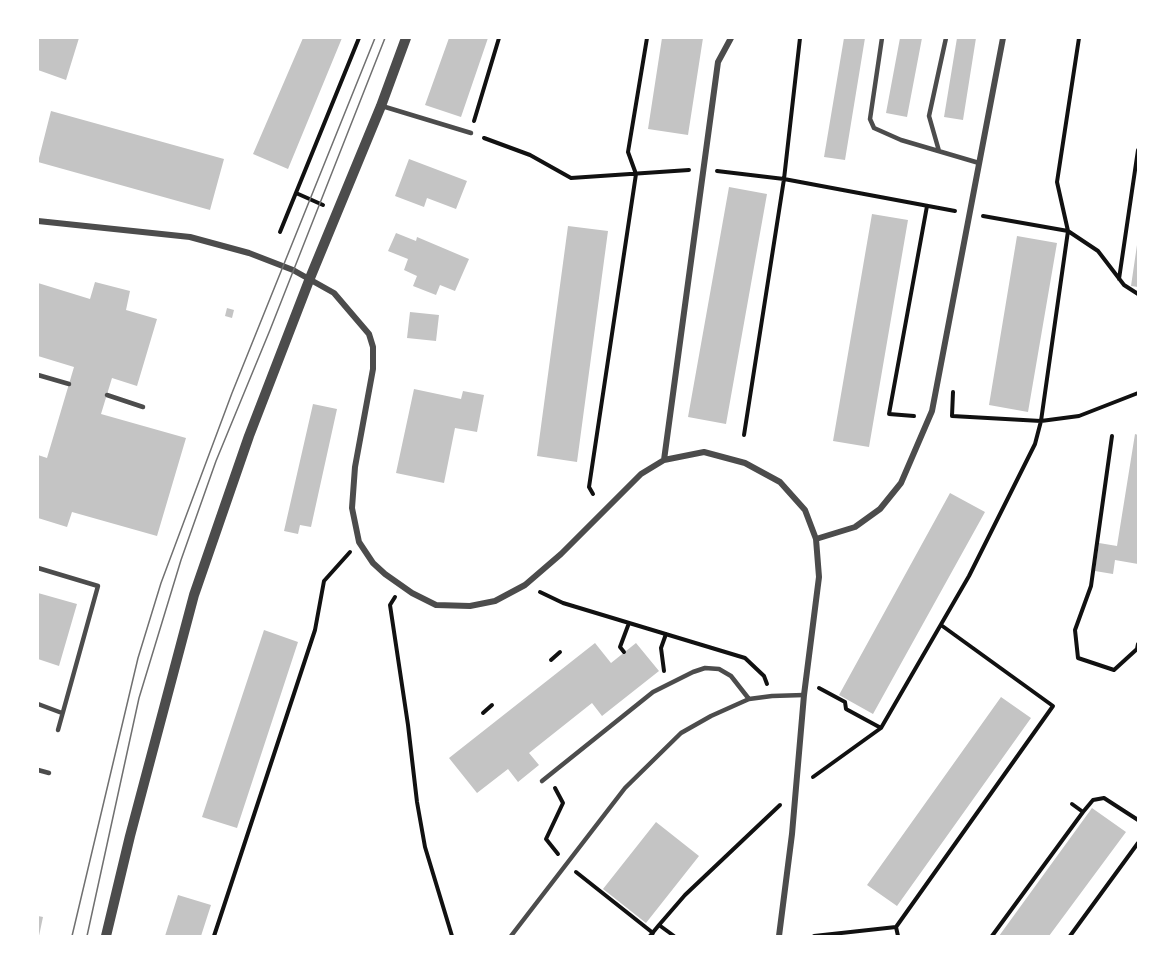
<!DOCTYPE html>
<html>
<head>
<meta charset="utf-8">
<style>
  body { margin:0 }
  #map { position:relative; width:1176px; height:974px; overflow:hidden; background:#fff; font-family:Poppins,sans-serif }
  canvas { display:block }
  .frame { position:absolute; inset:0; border:39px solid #fff; pointer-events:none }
</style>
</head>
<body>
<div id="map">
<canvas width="1176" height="974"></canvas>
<div class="frame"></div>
</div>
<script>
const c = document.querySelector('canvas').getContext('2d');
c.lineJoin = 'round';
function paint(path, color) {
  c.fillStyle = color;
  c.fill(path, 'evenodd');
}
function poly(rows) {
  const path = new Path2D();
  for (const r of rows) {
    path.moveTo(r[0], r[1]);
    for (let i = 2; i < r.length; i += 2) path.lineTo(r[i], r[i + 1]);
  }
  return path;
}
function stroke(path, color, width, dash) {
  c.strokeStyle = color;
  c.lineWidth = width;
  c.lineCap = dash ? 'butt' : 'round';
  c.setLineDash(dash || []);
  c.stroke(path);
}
paint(poly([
  [38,38,79,38,66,80,38,70],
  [303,38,342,38,288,169,253,154],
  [449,38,488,38,461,117,425,105],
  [662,38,703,38,688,135,648,129],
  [844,38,865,38,845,160,824,157],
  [900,38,922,38,907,117,886,113],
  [957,38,976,38,963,120,944,117],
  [51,111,224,159,210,210,38,162],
  [409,159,467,181,456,209,427,198,424,207,395,196],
  [729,187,767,194,726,424,688,417],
  [872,214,908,220,869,447,833,441],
  [568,226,608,231,577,462,537,456],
  [396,233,416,241,417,237,469,259,455,291,440,285,436,295,413,286,417,276,404,270,408,259,388,251],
  [1017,236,1057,243,1028,412,989,405],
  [1137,245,1138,245,1138,287,1131,286],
  [95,282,130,291,126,310,157,319,137,386,112,378,101,414,186,438,157,536,72,512,67,527,38,518,38,455,47,458,74,367,38,356,38,283,90,299],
  [227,308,234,310,232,318,225,316],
  [410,312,439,315,436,341,407,338],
  [414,389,461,399,463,391,484,395,477,432,455,428,444,483,396,473],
  [313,404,337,409,311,527,300,525,298,534,284,531],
  [1135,434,1138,435,1138,564,1115,560,1113,574,1095,571,1099,543,1117,546],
  [950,493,985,512,873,714,839,695],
  [38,593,77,604,59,666,38,659],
  [264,630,298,642,237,828,202,817],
  [595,643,611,663,636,643,659,671,602,716,592,703,529,753,539,765,518,782,508,769,477,793,449,758],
  [1001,697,1031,718,897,906,867,885],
  [1092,808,1126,832,1049,936,999,936],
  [656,822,699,856,646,923,603,889],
  [178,895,211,905,201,936,165,936],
  [38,916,43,917,39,936,38,936]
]), '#c4c4c4');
stroke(poly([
  [474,121,499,38],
  [484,138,530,155,571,178,689,170],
  [717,171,784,179,955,211],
  [296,193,323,205],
  [983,216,1068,231,1098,251,1124,285,1138,294],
  [280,232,359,38],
  [1119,279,1138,150],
  [953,392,952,416,1041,421,1079,416,1138,393],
  [914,416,889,414,927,206],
  [744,435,784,179,800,38],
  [1112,436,1091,586,1075,630,1078,658,1114,670,1137,649,1138,644],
  [593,494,589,487,636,174,628,152,647,38],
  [540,592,563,603,745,658,764,676,767,684],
  [395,597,390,605,408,725,417,802,425,847,452,936],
  [624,652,620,647,629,623],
  [551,660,560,652],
  [664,671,661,648,666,634],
  [819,688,845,702,846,709,881,728,969,576,1035,444,1041,421,1068,231,1057,182,1079,38],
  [483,713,492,705],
  [813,777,881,728],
  [555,788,563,803,546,839,558,854],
  [1072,804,1083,812,1093,800,1104,798,1138,820],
  [576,872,653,933],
  [896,927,898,936],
  [214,936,315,630,324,581,350,552],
  [650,936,659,925],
  [674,936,659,925,685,895,780,805],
  [814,936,896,927,1053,706,941,625],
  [992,936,1083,812],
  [1070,936,1138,843]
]), '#111', 4);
stroke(poly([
  [882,38,870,119,874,128,901,140,979,163],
  [382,106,471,133],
  [939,151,929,116,946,38],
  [38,375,69,384],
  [107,395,143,407],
  [38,568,98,586,58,730],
  [38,704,62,713],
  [38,770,49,773],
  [542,781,653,692,693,672,705,668,719,669,731,676,749,699],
  [511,936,625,788,681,733,711,716,749,699,772,696,804,695]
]), '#4c4c4c', 4.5);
stroke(poly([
  [38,221,190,237,249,253,293,270,334,293,369,334,373,347,373,369,355,467,352,508,359,542,373,563,385,574,412,593,436,605,470,606,495,601,525,585,561,554,641,474,664,460,704,452,745,463,780,482,805,510,816,539,819,577,804,695,792,834,779,936],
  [664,460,718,62,731,38],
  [816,539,855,527,880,509,901,483,932,411,1003,38]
]), '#4c4c4c', 6);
stroke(poly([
  [106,936,130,836,194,595,249,436,310,278,381,106,406,38]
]), '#4c4c4c', 10);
stroke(poly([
  [72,936,138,658,161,583,232,393,375,38],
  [87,936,139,698,181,560,216,461,270,330,385,38]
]), '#707070', 1.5);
</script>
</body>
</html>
